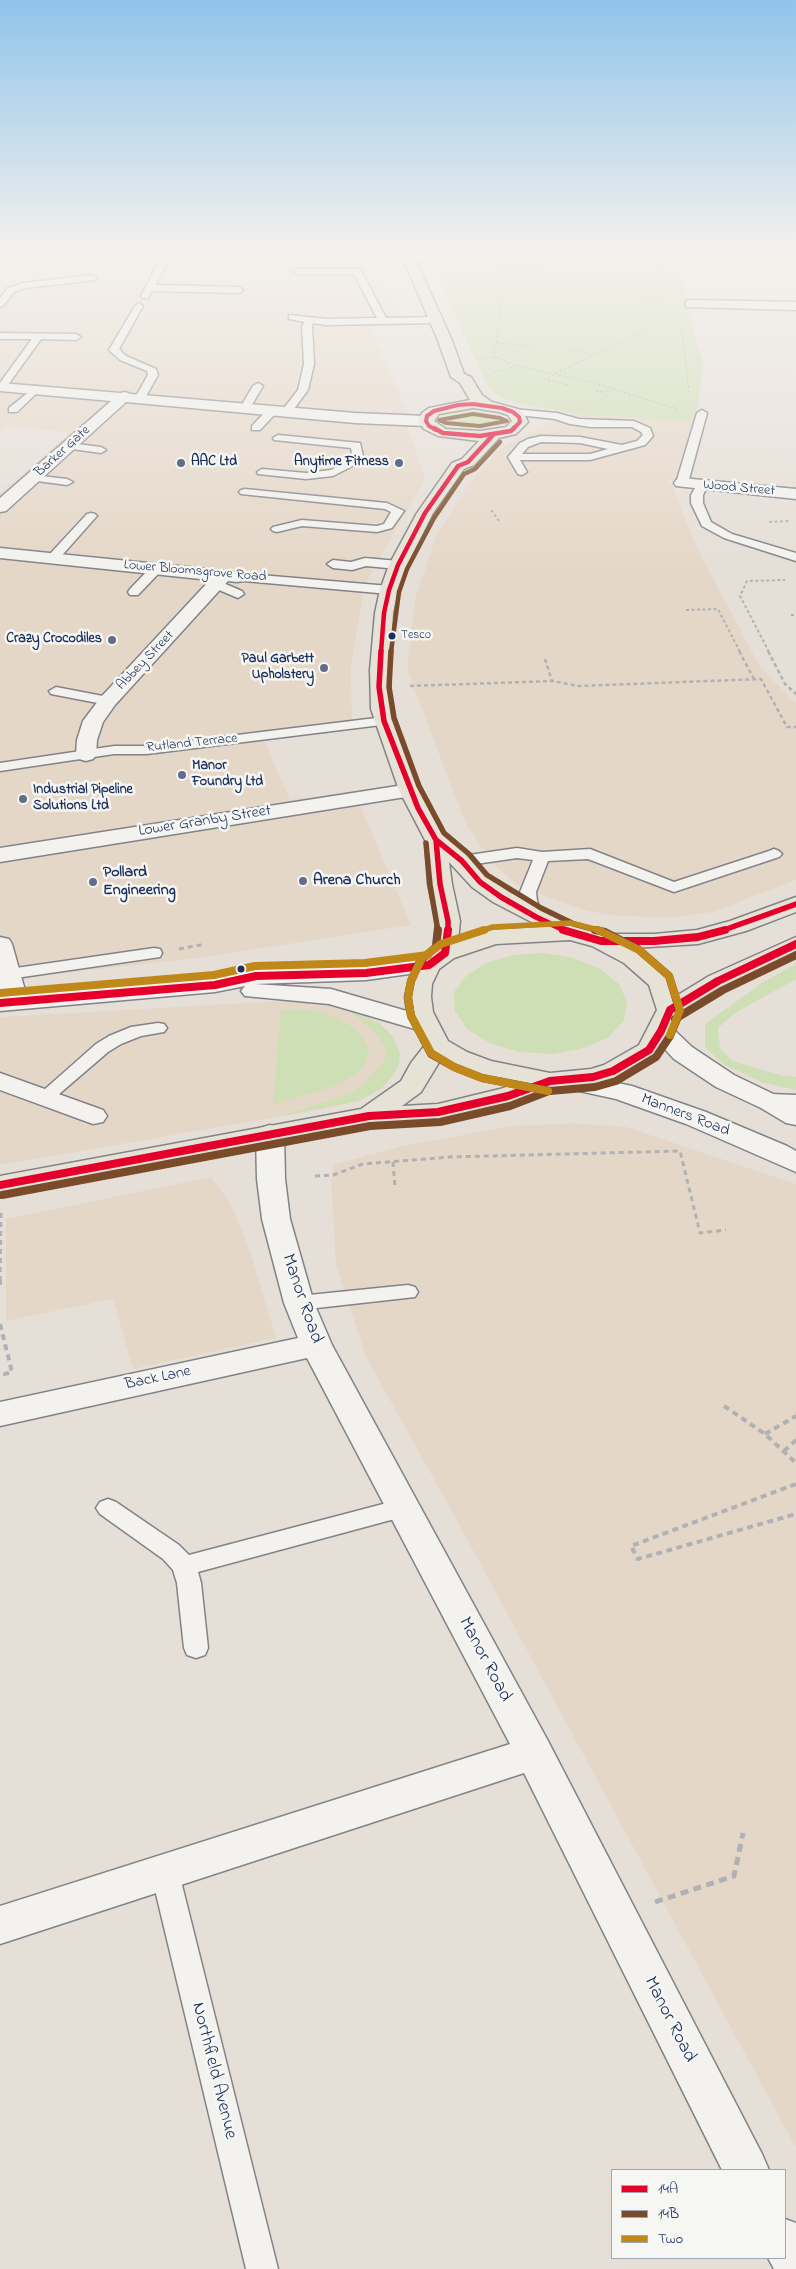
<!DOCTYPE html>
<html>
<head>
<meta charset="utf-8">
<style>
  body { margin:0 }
  #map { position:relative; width:796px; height:2269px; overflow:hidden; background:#e6dfd8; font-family:"Indie Flower",sans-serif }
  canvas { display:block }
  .legend { position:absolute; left:611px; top:2169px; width:175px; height:90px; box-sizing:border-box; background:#f6f6f2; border:1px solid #9ea6b7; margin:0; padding:6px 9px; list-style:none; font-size:15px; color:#1b2f5e }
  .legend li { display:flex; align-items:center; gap:10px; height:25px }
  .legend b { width:25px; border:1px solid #9ea6b7 }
</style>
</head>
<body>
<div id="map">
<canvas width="796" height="2269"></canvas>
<ul class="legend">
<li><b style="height:6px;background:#e4002b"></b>14A</li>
<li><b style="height:6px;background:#7a4b2a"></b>14B</li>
<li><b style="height:6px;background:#c08818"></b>Two</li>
</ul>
</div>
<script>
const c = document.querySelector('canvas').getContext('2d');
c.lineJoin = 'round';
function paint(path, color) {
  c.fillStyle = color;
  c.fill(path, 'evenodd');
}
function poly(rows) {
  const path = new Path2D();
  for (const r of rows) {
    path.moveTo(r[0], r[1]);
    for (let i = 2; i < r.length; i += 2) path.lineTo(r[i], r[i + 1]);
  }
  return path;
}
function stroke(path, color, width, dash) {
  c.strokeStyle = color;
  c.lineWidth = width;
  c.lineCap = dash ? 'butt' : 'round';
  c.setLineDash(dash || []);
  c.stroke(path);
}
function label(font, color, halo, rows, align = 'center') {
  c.font = font + ' "Indie Flower",sans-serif';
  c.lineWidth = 5;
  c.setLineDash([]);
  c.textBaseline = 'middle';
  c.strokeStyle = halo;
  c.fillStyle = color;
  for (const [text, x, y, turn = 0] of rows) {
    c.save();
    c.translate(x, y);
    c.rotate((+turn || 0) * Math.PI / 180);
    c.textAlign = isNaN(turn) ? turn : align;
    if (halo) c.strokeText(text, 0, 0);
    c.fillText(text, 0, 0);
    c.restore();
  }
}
paint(poly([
  [0,252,372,252,402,326,369,326,409,416,409,431,425,479,365,584,351,666,352,729,264,740,290,800,354,791,411,925,199,958,0,980,0,493,71,432,10,426,0,431],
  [571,413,693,422,674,480,668,480,667,484,672,485,696,546,760,667,796,703,796,880,713,912,666,918,607,915,581,909,518,886,491,862,465,822,409,675,407,665,416,596,437,534,471,481,505,445],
  [299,1000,324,1001,350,1009,369,1017,387,1030,397,1045,400,1054,399,1064,381,1089,359,1101,319,1110,0,1165,0,1017],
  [573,1123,627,1127,796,1184,796,2148,455,1517,366,1357,336,1264,331,1181,333,1165,402,1146,512,1126],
  [211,1177,229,1201,248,1245,276,1338,133,1369,113,1299,6,1321,6,1219]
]), '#e5d7c8');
paint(poly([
  [425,252,680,252,690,320,703,362,697,412,693,422,571,413,521,404,500,397,489,389],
  [475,411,496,416,498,422,482,429,464,429,450,425,445,419,447,416,458,412],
  [544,953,574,958,600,969,619,984,627,1002,624,1020,609,1037,584,1048,553,1054,520,1052,490,1043,467,1029,455,1011,454,992,466,976,486,963,513,955],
  [796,964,796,979,735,1013,718,1028,720,1048,732,1061,783,1076,787,1075,796,1077,796,1090,764,1083,723,1064,705,1047,705,1024,762,983],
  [298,1009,317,1011,340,1019,359,1032,369,1049,367,1061,359,1072,344,1081,317,1092,273,1104,281,1010],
  [350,1009,379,1023,393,1037,400,1054,399,1064,394,1074,381,1089,359,1101,281,1116,349,1094,362,1085,383,1063,386,1052,384,1046,374,1031,350,1011]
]), '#cedeb5');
const service = poly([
  [164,257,168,260,155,285,239,287,243,290,239,293,152,291,148,298,142,298,141,296,160,260,164,257],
  [294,269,360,269,386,318,436,317,441,320,436,323,326,325,313,323,312,326,314,364,308,390,290,414,282,414,281,412,298,390,304,364,302,326,305,322,289,319,289,315,326,319,377,318,354,274,297,274,293,271,294,269],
  [92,275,96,278,95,280,25,288,14,292,3,306,0,307,0,298,8,288,24,283,92,275],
  [139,303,143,306,119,349,126,356,156,369,158,375,145,398,140,401,135,398,148,375,147,371,120,360,109,350,135,306,139,303],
  [0,333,76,334,81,337,76,340,41,339,5,389,2,390,0,389,0,383,32,339,0,339,0,333],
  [258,383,263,386,250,408,245,411,241,410,240,408,253,386,258,383],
  [36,386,39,387,39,391,17,412,9,412,9,408,36,386],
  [272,408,276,409,276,413,260,430,252,430,252,426,268,409,272,408],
  [513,409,557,413,579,419,634,421,650,428,653,436,645,445,590,460,520,460,527,472,522,475,518,474,508,457,520,443,528,439,541,436,580,437,622,445,637,441,643,435,641,432,632,427,591,427,570,424,555,419,509,414,509,410,513,409],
  [541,442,580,443,608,449,590,454,522,454,528,447,541,442],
  [702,410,707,413,688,483,682,486,678,485,676,483,697,413,702,410],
  [278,435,360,443,364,460,333,476,306,479,258,474,257,472,262,469,306,473,331,470,353,459,351,448,274,440,273,438,278,435],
  [69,443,101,447,106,450,101,453,65,448,65,444,69,443],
  [33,475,67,479,73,482,67,485,29,480,28,478,33,475],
  [702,482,708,485,703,495,703,503,711,522,732,534,796,553,796,561,724,538,702,526,691,503,691,495,698,483,702,482],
  [245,489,387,503,404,511,392,528,377,532,302,526,277,532,273,531,271,529,273,527,302,520,377,526,384,524,391,512,385,509,241,494,239,492,241,490,245,489],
  [91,513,95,514,97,516,95,518,57,561,49,561,47,558,49,555,87,514,91,513],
  [365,558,398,561,404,565,398,569,366,566,352,570,333,568,327,564,333,560,351,562,365,558],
  [156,565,160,566,162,569,160,572,138,595,130,595,128,592,130,589,152,566,156,565],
  [237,573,389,586,395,590,389,594,233,580,231,577,237,573],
  [216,580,242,591,244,594,238,598,212,587,210,584,212,581,216,580],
  [56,687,108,697,115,701,108,705,51,694,49,691,56,687],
  [384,717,389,718,391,721,389,724,147,754,114,754,0,771,0,763,114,746,147,746,384,717],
  [517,848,542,852,590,849,674,882,769,851,774,849,779,851,782,854,779,857,674,892,588,859,548,861,536,892,537,901,544,917,542,920,536,922,530,920,528,917,521,901,520,892,533,860,517,858,462,866,457,864,454,861,457,858,462,856,517,848],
  [154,948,160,949,162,953,160,957,9,979,3,978,1,974,3,970,9,969,154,948],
  [158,1023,164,1024,167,1028,164,1032,141,1036,121,1044,108,1052,51,1101,45,1103,39,1101,36,1097,96,1044,109,1036,131,1027,158,1023],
  [408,1285,415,1287,418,1292,415,1297,299,1310,292,1308,289,1303,292,1298,299,1296,408,1285],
  [108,1499,116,1502,179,1545,189,1555,402,1499,410,1502,414,1508,410,1514,402,1517,198,1572,201,1583,208,1648,205,1655,196,1658,187,1655,184,1648,177,1583,173,1570,163,1559,100,1514,96,1508,100,1502,108,1499],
  [165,1860,175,1864,179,1873,278,2269,246,2269,151,1873,155,1864,165,1860]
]);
const minor = poly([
  [790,252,796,252,796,257,792,256,790,252],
  [692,300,796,302,796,310,687,307,685,304,687,301,692,300],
  [0,383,120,393,125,392,131,394,355,413,426,416,431,418,434,421,431,424,426,426,355,423,126,402,6,511,0,512,0,498,111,401,0,391,0,383],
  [682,478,796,489,796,499,676,486,674,483,676,480,682,478],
  [0,548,237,572,243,573,246,577,243,581,237,582,228,581,115,705,103,722,97,740,96,755,93,759,86,761,79,759,76,755,77,740,83,721,101,697,210,580,0,558,0,548],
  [410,784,418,785,421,790,418,795,0,862,0,848,410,784],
  [0,937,9,939,12,944,28,1001,24,1006,15,1009,6,1006,2,1001,0,992,0,937],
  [0,1073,103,1110,107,1116,103,1122,93,1124,0,1090,0,1073],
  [270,1125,280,1128,284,1134,285,1179,290,1219,314,1303,332,1345,548,1741,762,2154,769,2170,722,2170,524,1773,0,1944,0,1906,510,1744,307,1358,0,1426,0,1402,298,1338,284,1303,262,1219,257,1179,256,1134,260,1128,270,1125],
  [785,2219,796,2223,796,2269,774,2269,768,2258,785,2258,785,2219]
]);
const tertiary = poly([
  [429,958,438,960,441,965,438,970,366,980,255,984,331,989,434,1019,438,1024,434,1029,425,1032,329,1004,245,996,241,991,245,986,215,992,0,1011,0,995,215,978,256,969,366,966,429,958],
  [771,1094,796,1095,796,1111,761,1108,758,1102,761,1096,771,1094]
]);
const secondary = poly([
  [661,1023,670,1026,692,1047,734,1075,796,1105,796,1125,786,1123,761,1108,716,1087,674,1059,648,1031,652,1026,661,1023],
  [570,1073,632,1086,706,1112,787,1146,796,1151,796,1172,686,1124,616,1099,561,1087,557,1081,561,1075,570,1073]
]);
const primary = poly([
  [400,252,412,252,451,338,464,374,471,377,482,395,492,402,518,409,524,414,528,422,516,434,499,438,474,465,464,469,433,513,407,565,398,590,393,613,390,670,391,709,421,790,445,836,470,856,488,877,509,892,577,927,603,934,654,934,697,930,730,921,796,897,796,912,746,931,698,944,633,948,642,953,670,977,678,995,709,976,796,937,796,953,727,986,681,1014,674,1031,658,1056,622,1077,602,1083,553,1089,517,1102,438,1120,369,1124,0,1194,0,1176,361,1109,401,1081,411,1063,425,1045,407,1012,405,997,408,984,417,965,433,950,436,921,428,884,425,840,399,790,371,709,370,670,375,613,380,590,389,565,417,513,452,463,462,459,479,441,438,436,424,429,418,421,422,413,429,408,470,400,460,383,451,377,437,338,400,252],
  [473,408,499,412,508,415,512,421,506,427,480,431,446,429,434,421,439,414,473,408],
  [449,862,472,887,493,902,541,927,493,930,458,941,460,921,452,884,449,862],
  [570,940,592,946,624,963,649,985,657,1010,639,1045,604,1065,591,1069,550,1073,491,1061,467,1052,448,1041,433,1012,431,997,432,984,439,969,454,958,496,944,570,940],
  [441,1059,476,1074,519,1083,500,1089,438,1104,402,1106,421,1092,441,1059]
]);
stroke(service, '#828389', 3);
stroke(minor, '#828389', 3);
stroke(tertiary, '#828389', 3);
stroke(secondary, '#828389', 3);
stroke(primary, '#828389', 3);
stroke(poly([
  [656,252,657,270,669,290],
  [501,263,668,303],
  [681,323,689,393],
  [497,343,533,346],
  [572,350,591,355],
  [496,357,516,366],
  [484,361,483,359,496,357,493,352,497,343,503,272,496,252],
  [493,373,516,366,591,382,677,409],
  [568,385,545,379,669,316],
  [596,391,611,391],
  [602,399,614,389]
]), '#b0b1b5', 1, [2.5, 2]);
stroke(poly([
  [491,510,499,521],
  [769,522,790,521],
  [686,610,718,609,740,652],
  [791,615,796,615],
  [769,652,740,596,747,581,785,580]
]), '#b0b1b5', 2, [3, 2.5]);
stroke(poly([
  [739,651,754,679],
  [768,651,785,684,796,694],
  [545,659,552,681],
  [410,686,552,681,579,686,761,679,787,727,796,727]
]), '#b0b1b5', 2.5, [4, 3]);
stroke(poly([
  [179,949,205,944],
  [393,1162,395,1187],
  [315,1176,333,1175,363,1164,450,1157,680,1151,700,1233,726,1230],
  [0,1281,1,1213]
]), '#b0b1b5', 3, [5, 4]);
stroke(poly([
  [0,1285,0,1279],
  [0,1324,12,1372,5,1374,6,1380],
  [724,1406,765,1434,796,1463],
  [765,1434,796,1416],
  [784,1451,796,1440],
  [796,1484,631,1546,638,1559,796,1514]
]), '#b0b1b5', 4, [6, 4.5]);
stroke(poly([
  [655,1902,734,1876,743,1833]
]), '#b0b1b5', 5, [8, 5.5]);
paint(service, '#f3f2ef');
paint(minor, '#f3f2ef');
paint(tertiary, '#f3f2ef');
paint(secondary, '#f3f2ef');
paint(primary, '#e6e2d5');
stroke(poly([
  [436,430,429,426,426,421,427,416,434,411,458,405,473,404,502,408,513,412,519,417,520,422,512,430]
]), '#e4002b', 4);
stroke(poly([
  [434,428,443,433,480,436,511,431,514,428],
  [381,652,384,613,389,590,398,565,425,513,458,466,468,462,493,435]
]), '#e4002b', 4.5);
stroke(poly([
  [381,651,379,687,384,721,418,808,436,840,462,861,480,882,501,897,536,917,566,931],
  [436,840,440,884,448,921,448,931],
  [721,931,796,904]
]), '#e4002b', 5.5);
stroke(poly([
  [563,930,601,941,654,941,698,937,725,930],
  [0,1003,215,985,256,976,366,973,429,965,445,953,448,930],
  [0,1185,369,1116,438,1112,508,1096,550,1081,593,1077,613,1071,649,1050,661,1031,670,1010,718,981,796,944]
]), '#e4002b', 8);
stroke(poly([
  [473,414,500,418,507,421,480,426,446,423,439,420,473,414]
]), '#7a4b2a', 4);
stroke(poly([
  [391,652,399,592,407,569,434,518,464,474,475,469,500,442]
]), '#7a4b2a', 4.5);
stroke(poly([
  [391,651,389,687,394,718,419,786,444,833,469,854,487,875,541,908,574,924,600,931],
  [426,843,430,885,438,931]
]), '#7a4b2a', 5.5);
stroke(poly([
  [438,930,436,947,420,961,411,981,408,997,411,1016,431,1054,454,1067,482,1078,550,1091,595,1087,616,1081,656,1057,670,1036,680,1012,669,976,638,949,605,932,595,930],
  [675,1019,723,990,796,955],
  [2,1195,370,1126,440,1122,510,1106,549,1091]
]), '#7a4b2a', 8);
stroke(poly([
  [481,931,492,927,571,923,602,931]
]), '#c08818', 5.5);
stroke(poly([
  [484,930,441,944,422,958,411,981,408,998,411,1016,431,1053,454,1067,482,1078,548,1091],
  [598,930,639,950,669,976,680,1010,670,1035],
  [0,993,214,975,255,966,365,963,428,955]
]), '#c08818', 8);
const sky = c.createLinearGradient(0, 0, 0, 570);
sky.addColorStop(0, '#90c4ea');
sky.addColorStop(0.44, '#f4f1ed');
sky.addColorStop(1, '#f4f1ed00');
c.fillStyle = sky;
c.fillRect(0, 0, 796, 570);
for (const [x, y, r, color] of [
  [181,463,5,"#626d89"],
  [399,463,5,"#626d89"],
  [392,636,4.5,"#1b2f5e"],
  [112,640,5,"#626d89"],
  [324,668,5,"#626d89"],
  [182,775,5,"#626d89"],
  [23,799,5,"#626d89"],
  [303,881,5,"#626d89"],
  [93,882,5,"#626d89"],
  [241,969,4.5,"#1b2f5e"]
]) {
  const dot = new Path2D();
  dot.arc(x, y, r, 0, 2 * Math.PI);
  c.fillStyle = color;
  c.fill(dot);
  stroke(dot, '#f6f6f2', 2);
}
label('12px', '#1b2f5e', '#f6f6f2', [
  ["Tesco",401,636]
], 'left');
label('14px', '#1b2f5e', '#f6f6f2', [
  ["Barker Gate",63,452,-42],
  ["Wood Street",739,489,5],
  ["Lower Bloomsgrove Road",195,572,5],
  ["Abbey Street",146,661,-46],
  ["Rutland Terrace",192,744,-6]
]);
label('bold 14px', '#1b2f5e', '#f6f6f2', [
  ["AAC Ltd",191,463],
  ["Anytime Fitness",389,463,"right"],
  ["Crazy Crocodiles",102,640,"right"],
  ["Paul Garbett",314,660,"right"],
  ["Upholstery",314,676,"right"],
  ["Manor",192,767],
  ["Foundry Ltd",192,783],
  ["Industrial Pipeline",33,791],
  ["Solutions Ltd",33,807]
], 'left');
label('16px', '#1b2f5e', '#f6f6f2', [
  ["Lower Granby Street",205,822,-9],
  ["Manners Road",685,1116,21],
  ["Back Lane",158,1379,-12]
]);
label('bold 16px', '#1b2f5e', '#f6f6f2', [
  ["Pollard",103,873],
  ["Engineering",103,891],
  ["Arena Church",313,881]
], 'left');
label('19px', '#1b2f5e', '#f6f6f2', [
  ["Manor Road",301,1299,71],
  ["Manor Road",484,1660,62],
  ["Manor Road",669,2020,63],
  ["Northfield Avenue",213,2071,76]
]);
</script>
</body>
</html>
